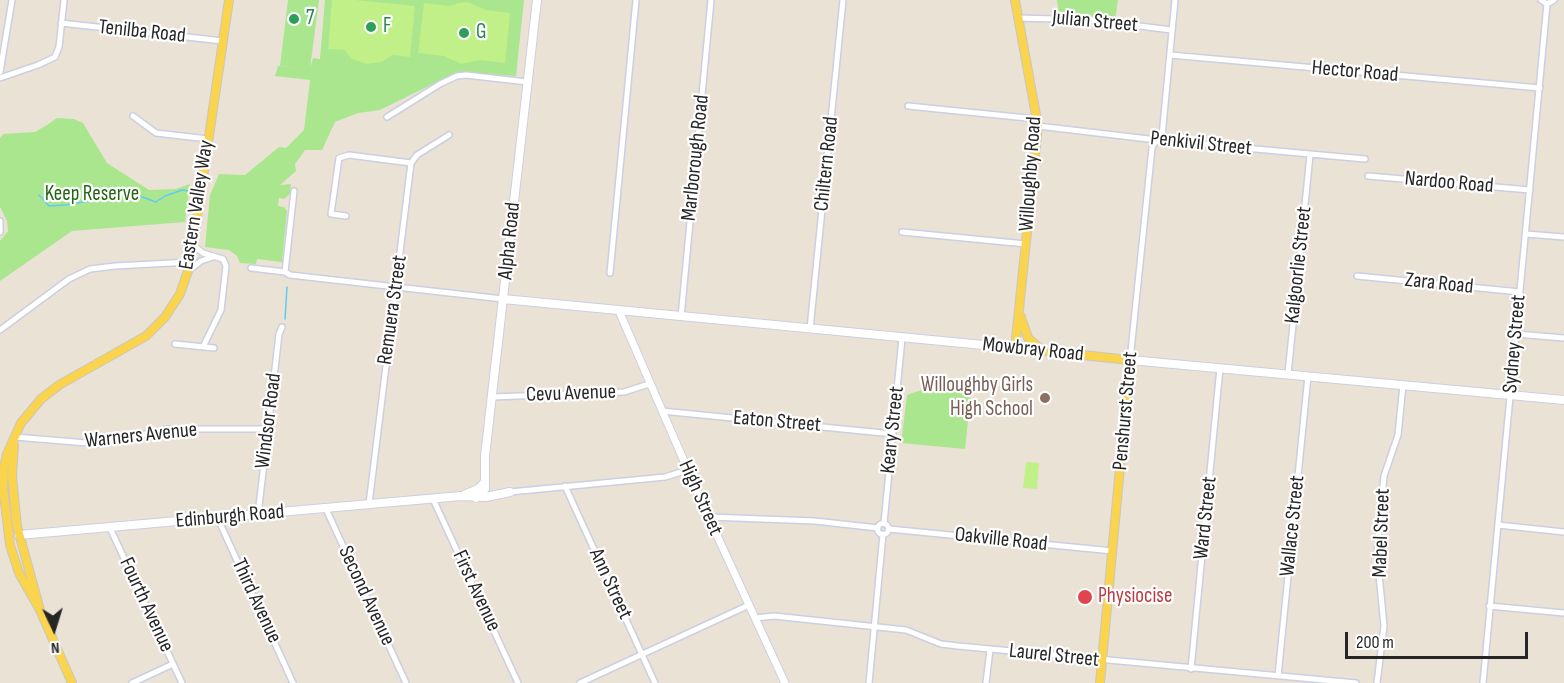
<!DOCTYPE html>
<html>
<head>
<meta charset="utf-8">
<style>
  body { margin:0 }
  #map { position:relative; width:1564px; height:683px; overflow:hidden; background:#ebe2d6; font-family:"Sofia Sans Condensed",sans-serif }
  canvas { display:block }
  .north { position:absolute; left:24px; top:599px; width:60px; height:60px; -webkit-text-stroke:4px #fff; paint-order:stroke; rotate:176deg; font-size:16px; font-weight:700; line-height:24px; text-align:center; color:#262626 }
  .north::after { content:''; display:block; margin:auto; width:21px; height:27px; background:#262626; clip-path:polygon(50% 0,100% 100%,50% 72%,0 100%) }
  .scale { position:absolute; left:1345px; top:632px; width:183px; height:27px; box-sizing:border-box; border:3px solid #262626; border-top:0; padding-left:8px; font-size:18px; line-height:21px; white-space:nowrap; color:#262626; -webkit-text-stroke:4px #fff; paint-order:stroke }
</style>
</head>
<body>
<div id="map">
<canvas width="1564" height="683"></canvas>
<div class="north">N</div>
<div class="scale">200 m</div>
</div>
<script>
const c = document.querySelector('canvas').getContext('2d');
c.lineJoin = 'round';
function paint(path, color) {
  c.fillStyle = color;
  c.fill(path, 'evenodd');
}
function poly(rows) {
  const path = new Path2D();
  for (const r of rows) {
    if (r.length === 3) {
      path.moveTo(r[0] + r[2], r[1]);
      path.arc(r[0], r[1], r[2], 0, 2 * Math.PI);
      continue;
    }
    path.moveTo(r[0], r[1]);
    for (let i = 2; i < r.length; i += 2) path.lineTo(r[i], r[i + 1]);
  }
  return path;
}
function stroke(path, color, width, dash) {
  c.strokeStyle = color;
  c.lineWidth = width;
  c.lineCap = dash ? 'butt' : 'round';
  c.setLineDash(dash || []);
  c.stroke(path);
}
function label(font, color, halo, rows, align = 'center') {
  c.font = font + ' "Sofia Sans Condensed",sans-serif';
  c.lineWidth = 4.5;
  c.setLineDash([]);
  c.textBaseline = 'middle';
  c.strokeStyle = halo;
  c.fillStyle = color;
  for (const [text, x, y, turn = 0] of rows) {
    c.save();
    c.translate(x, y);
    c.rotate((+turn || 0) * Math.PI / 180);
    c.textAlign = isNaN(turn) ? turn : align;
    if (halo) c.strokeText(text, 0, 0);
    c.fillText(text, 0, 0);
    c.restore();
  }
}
paint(poly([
  [288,0,319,0,310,68,313,58,320,59,325,0,524,0,516,76,457,72,380,110,358,113,335,122,322,150,305,150,295,164,296,171,280,185,291,184,290,194,284,199,279,198,278,206,284,207,287,211,282,262,257,259,256,264,240,263,237,256,229,250,205,247,210,195,219,174,245,175,279,147,286,148,304,130,310,80,275,76,278,66,310,69,280,66],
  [1057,0,1118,0,1115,20,1059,14],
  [57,118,74,119,83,123,107,163,149,190,176,189,190,184,185,222,72,231,0,281,0,241,8,231,7,221,0,207,0,138,3,134,35,132,47,125],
  [927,388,971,393,965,449,901,443,907,395]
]), '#aae68e');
paint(poly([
  [332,0,355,0,415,6,410,57,392,55,382,62,367,64,352,59,344,50,328,49],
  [468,2,486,10,510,13,505,63,479,60,461,64,444,56,418,53,424,3,450,6,458,3],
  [1026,462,1039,463,1037,489,1023,488]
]), '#c1ef88');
stroke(poly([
  [39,195,49,206,66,205,106,198,118,192,126,191,156,202,165,196,182,190,189,191],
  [285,319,287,287]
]), '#60ccf6', 1.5);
const minor = poly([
  [1541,0,1547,4,1554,0],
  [1018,18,1090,20,1172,30],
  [61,23,223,41],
  [1170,55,1540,88],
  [0,72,12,0],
  [0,78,38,65,55,57,59,47,64,0],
  [908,106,1037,119],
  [133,116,156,133,208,139],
  [387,117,440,84,457,76,466,75,527,82],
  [1038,126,1157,140,1365,159],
  [1368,176,1530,190],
  [346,216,331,214,339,158,349,155,411,163],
  [0,221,0,232],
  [902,232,1026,244],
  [1526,234,1564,237],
  [193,245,203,253,223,259,226,266,221,310,203,347],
  [251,268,285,272,290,275,503,299],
  [188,271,201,261,213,257],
  [285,272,294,191],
  [610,273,636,0],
  [1357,276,1520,292],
  [681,317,711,0],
  [810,329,843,0],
  [0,330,69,279,90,269,115,266,190,262],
  [1516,334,1564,338],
  [175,344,214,348],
  [1130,360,1152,148,1153,145,1162,136,1175,0],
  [1288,374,1310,155],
  [492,397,624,392,649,384],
  [662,411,893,434],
  [15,437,99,444,168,429,267,429],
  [565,486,655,683],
  [510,492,665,477,688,470],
  [433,499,518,683],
  [369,504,411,163,417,155,449,135],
  [326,509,406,683],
  [258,515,279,334,282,327],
  [709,517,815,521,878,528],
  [218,519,293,683],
  [884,523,902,338],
  [883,529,5.5],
  [1498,525,1564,532],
  [110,528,182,683],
  [889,529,1113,551],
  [1489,606,1564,613],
  [755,618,774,616,906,630,941,644,958,646,1356,683],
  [1191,669,1220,368],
  [1278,676,1308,376],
  [132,683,173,664],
  [580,683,749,605],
  [869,683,883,534],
  [986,683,990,650],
  [1377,683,1384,626,1377,553,1384,476,1398,435,1403,385],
  [1483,683,1547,4]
]);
const tertiary = poly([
  [619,311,703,505,785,683]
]);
const secondary = poly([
  [503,299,1015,348],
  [1130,360,1564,400],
  [464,495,478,489,485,482],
  [476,498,485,489,485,456,537,0],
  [19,535,461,496,486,497,510,492]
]);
const primary = poly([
  [1015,0,1038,126,1015,348,1130,360,1100,683],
  [1021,317,1028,338,1042,350],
  [14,445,12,477,17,526,40,610,72,683],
  [40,610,19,573,10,545,3,487,4,467,7,454,21,423,41,399,59,385,146,336,165,317,180,294,188,271,193,245,229,0]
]);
stroke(minor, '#cccfe1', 8);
stroke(tertiary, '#cccfe1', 9);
stroke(secondary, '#cccfe1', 10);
stroke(primary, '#c7c7c7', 10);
stroke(minor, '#fff', 5);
stroke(tertiary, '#fff', 7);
stroke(secondary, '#fff', 8);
stroke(primary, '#fad44c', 8);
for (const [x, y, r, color] of [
  [294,19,6,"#2e9e5b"],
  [371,27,6,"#2e9e5b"],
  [464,33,6,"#2e9e5b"],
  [1045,398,6,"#8d6e63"],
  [1085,597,8,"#e0444e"]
]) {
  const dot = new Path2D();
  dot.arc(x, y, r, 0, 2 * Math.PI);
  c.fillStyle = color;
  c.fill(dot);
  stroke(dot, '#fff', 2);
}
label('21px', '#27864d', '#fff', [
  ["7",306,19],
  ["F",383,27],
  ["G",476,33]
], 'left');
label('21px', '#262626', '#fff', [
  ["Julian Street",1095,22,5],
  ["Tenilba Road",142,32,6],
  ["Hector Road",1355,72,5],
  ["Penkivil Street",1201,144,6],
  ["Marlborough Road",696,158,-84],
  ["Chiltern Road",827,164,-84],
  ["Willoughby Road",1031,174,-86],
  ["Nardoo Road",1449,183,5],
  ["Eastern Valley Way",197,205,-81],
  ["Alpha Road",510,241,-84],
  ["Kalgoorlie Street",1299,265,-84],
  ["Zara Road",1439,284,6],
  ["Remuera Street",393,310,-82],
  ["Sydney Street",1515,344,-85],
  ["Mowbray Road",1033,350,6],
  ["Cevu Avenue",571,394,-2],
  ["Penshurst Street",1126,411,-85],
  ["Windsor Road",269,421,-83],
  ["Eaton Street",777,422,5],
  ["Keary Street",893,430,-84],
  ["Warners Avenue",141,436,-6],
  ["High Street",700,498,66],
  ["Edinburgh Road",230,517,-5],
  ["Ward Street",1206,518,-84],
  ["Wallace Street",1293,526,-84],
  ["Mabel Street",1382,533,-88],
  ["Oakville Road",1001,540,6],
  ["Ann Street",610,584,65],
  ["First Avenue",476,591,65],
  ["Second Avenue",366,596,65],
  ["Third Avenue",256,601,65],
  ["Fourth Avenue",146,605,65],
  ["Laurel Street",1054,656,6]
]);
label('21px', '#236614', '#fff', [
  ["Keep Reserve",92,195]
]);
label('21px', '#785e54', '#fff', [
  ["Willoughby Girls",1033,386],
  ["High School",1033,410]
], 'right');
label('21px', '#be3a42', '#fff', [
  ["Physiocise",1098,597]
], 'left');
</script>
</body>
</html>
